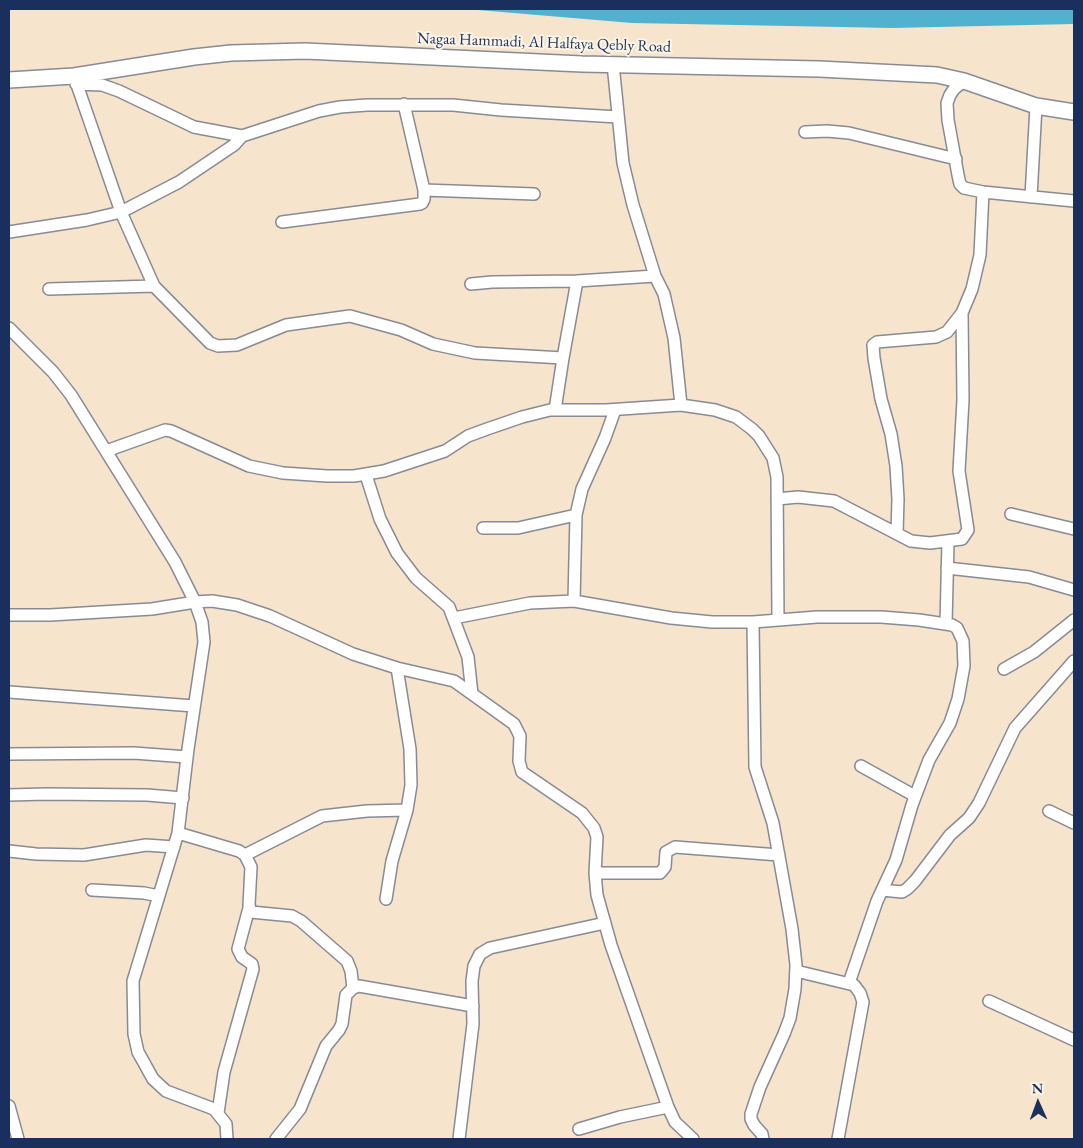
<!DOCTYPE html>
<html>
<head>
<meta charset="utf-8">
<style>
  body { margin:0 }
  #map { position:relative; width:1083px; height:1148px; overflow:hidden; background:#f6e5cc; font-family:"EB Garamond",serif }
  canvas { display:block }
  .frame { position:absolute; inset:0; border:10px solid #1b2f5e; pointer-events:none }
  .north { position:absolute; left:1013px; top:1078px; width:50px; height:50px; -webkit-text-stroke:4px #fcf5e5; paint-order:stroke; rotate:358deg; font-size:14px; font-weight:700; line-height:20px; text-align:center; color:#1b2f5e }
  .north::after { content:''; display:block; margin:auto; width:18px; height:22px; background:#1b2f5e; clip-path:polygon(50% 0,100% 100%,50% 72%,0 100%) }
</style>
</head>
<body>
<div id="map">
<canvas width="1083" height="1148"></canvas>
<div class="frame"></div>
<div class="north">N</div>
</div>
<script>
const c = document.querySelector('canvas').getContext('2d');
c.lineJoin = 'round';
function paint(path, color) {
  c.fillStyle = color;
  c.fill(path, 'evenodd');
}
function poly(rows) {
  const path = new Path2D();
  for (const r of rows) {
    path.moveTo(r[0], r[1]);
    for (let i = 2; i < r.length; i += 2) path.lineTo(r[i], r[i + 1]);
  }
  return path;
}
function stroke(path, color, width, dash) {
  c.strokeStyle = color;
  c.lineWidth = width;
  c.lineCap = dash ? 'butt' : 'round';
  c.setLineDash(dash || []);
  c.stroke(path);
}
function label(font, color, halo, rows, align = 'center') {
  c.font = font + ' "EB Garamond",serif';
  c.lineWidth = 4;
  c.setLineDash([]);
  c.textBaseline = 'middle';
  c.strokeStyle = halo;
  c.fillStyle = color;
  for (const [text, x, y, turn = 0] of rows) {
    c.save();
    c.translate(x, y);
    c.rotate((+turn || 0) * Math.PI / 180);
    c.textAlign = isNaN(turn) ? turn : align;
    if (halo) c.strokeText(text, 0, 0);
    c.fillText(text, 0, 0);
    c.restore();
  }
}
paint(poly([
  [466,9,1074,9,1074,24,892,28,632,23]
]), '#51b2d0');
const minor = poly([
  [613,64,623,163,633,205,655,276,664,294,674,338,681,405],
  [74,76,121,212,154,286,210,343,218,346,237,345,286,325,350,316,401,330,433,344,475,353,563,358,555,410],
  [964,81,954,89,950,95,947,103,948,120,958,175,960,184,964,188,983,192],
  [76,84,102,85,119,91,194,127,242,136,319,111,340,107,367,105,453,105,501,110,618,117],
  [404,104,424,190,534,194],
  [805,132,827,131,849,133,956,159],
  [1031,197,1036,106],
  [282,222,420,204,422,203,424,199,424,190],
  [9,232,87,220,121,212,179,182,234,145,242,136],
  [471,284,492,282,577,281],
  [49,289,154,286],
  [9,328,53,372,71,395,175,562,195,602,202,622,204,642,188,749,178,833,133,981,134,1034,138,1052,153,1079,166,1091,214,1109,226,1124,227,1139],
  [563,358,577,281,655,276],
  [106,451,165,430,171,431,249,466,283,473,327,476,354,476,384,471,445,451,468,436,487,429,522,417,550,410,606,410,681,405,715,410,736,417,752,429,759,436,773,458,777,477,778,620],
  [366,475,380,519,397,553,416,578,449,607,468,657,472,694],
  [777,499,798,497,834,501,911,541,930,543,962,539,968,530,959,471,963,400,962,313],
  [1011,514,1074,529],
  [483,528,518,528,576,515],
  [897,534,898,499,896,466,891,434,881,399,874,358,873,345,877,342,936,337,947,332,962,313,972,289,980,255,983,192,1074,201],
  [947,568,1029,577,1074,590],
  [574,601,576,515,582,489,605,438,615,410],
  [9,615,50,615,152,609,195,602,212,601,237,605,270,616,353,654,397,668,454,681,514,724,520,736,519,761,522,772,582,813,594,828,597,837,595,873,597,895,611,945,668,1107,675,1122,693,1139],
  [454,618,530,603,574,601,671,618,712,622,753,622,817,617,881,617,919,620,952,625,957,628,963,641,964,666,958,699,950,723,929,760,912,805,896,860,877,901,849,983],
  [753,622,755,767,773,823,792,929,796,965,795,989,790,1018,784,1034,760,1087,751,1114,751,1119,754,1125,762,1134,763,1139],
  [946,624,948,542],
  [1004,669,1034,652,1074,620],
  [9,692,194,706],
  [9,754,134,753,187,757],
  [861,766,915,796],
  [9,795,46,794,147,795,183,798],
  [1049,811,1074,823],
  [178,833,239,851,245,855,251,867,249,905,251,912,292,916,301,921,347,961,351,971,353,988],
  [9,851,36,854,84,855,146,845,174,847],
  [245,855,322,816,367,811,407,810],
  [595,873,660,873,665,867,666,852,675,847,779,855],
  [92,890,144,893,159,896],
  [882,890,902,892,907,889,915,881,950,835,969,818,979,803,1015,728,1074,661],
  [386,899,392,861,407,810,411,785,410,749,397,668],
  [796,971,854,985,860,993,863,1002,838,1139],
  [989,1001,1074,1040],
  [9,1106,18,1139],
  [218,1113,224,1072,253,969,252,964,242,957,238,949,249,908],
  [579,1129,620,1117,668,1107],
  [276,1139,300,1109,326,1046,339,1030,342,1024,346,995,353,988,359,986,473,1006],
  [459,1139,473,1024,472,981,474,966,480,954,490,948,605,923]
]);
const major = poly([
  [9,80,74,76,194,57,231,53,305,51,582,64,819,69,937,75,964,81,1036,106,1074,112]
]);
stroke(minor, '#888a95', 14);
stroke(major, '#888a95', 18);
stroke(minor, '#fff', 11);
stroke(major, '#fff', 15);
label('16px', '#1b2f5e', '#fcf5e5', [
  ["Nagaa Hammadi, Al Halfaya Qebly Road",544,43,2]
]);
</script>
</body>
</html>
